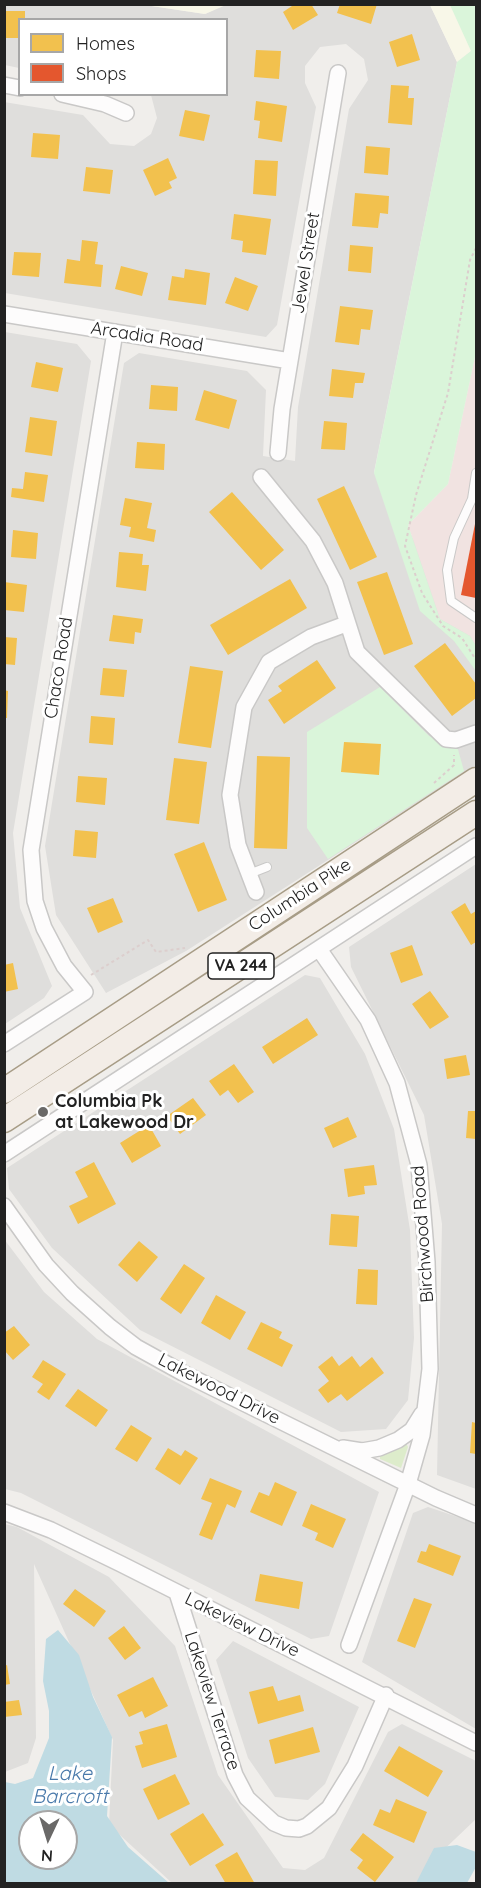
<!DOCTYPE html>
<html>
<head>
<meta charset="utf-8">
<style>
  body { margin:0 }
  #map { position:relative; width:481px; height:1888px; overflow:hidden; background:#f0eeeb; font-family:Quicksand,sans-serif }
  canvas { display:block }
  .frame { position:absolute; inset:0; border:6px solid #222; pointer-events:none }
  .legend { position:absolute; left:18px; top:18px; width:210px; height:78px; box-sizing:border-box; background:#fff; border:2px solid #a7a7a7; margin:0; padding:8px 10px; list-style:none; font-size:18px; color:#222 }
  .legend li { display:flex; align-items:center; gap:12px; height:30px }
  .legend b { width:30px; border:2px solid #a7a7a7 }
  .north { position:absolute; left:18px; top:1810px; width:60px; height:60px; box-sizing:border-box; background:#fff; border:2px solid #a7a7a7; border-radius:50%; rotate:184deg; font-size:16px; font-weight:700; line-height:24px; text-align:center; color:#222 }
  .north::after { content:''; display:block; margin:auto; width:21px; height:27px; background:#6a6968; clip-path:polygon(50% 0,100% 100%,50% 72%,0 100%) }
</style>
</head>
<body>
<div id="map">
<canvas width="481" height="1888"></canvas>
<div class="frame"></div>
<ul class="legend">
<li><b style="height:16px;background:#f2c14e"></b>Homes</li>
<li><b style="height:16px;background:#e4572e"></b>Shops</li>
</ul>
<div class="north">N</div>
</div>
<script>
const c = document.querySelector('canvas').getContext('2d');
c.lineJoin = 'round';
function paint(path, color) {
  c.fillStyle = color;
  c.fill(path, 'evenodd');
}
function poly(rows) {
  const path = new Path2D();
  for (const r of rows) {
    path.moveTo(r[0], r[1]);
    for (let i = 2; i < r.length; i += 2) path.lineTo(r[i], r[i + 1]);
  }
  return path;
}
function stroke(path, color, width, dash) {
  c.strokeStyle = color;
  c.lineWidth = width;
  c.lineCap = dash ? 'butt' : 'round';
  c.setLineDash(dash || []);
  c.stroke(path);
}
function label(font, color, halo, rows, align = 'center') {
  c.font = font + ' Quicksand,sans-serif';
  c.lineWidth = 6;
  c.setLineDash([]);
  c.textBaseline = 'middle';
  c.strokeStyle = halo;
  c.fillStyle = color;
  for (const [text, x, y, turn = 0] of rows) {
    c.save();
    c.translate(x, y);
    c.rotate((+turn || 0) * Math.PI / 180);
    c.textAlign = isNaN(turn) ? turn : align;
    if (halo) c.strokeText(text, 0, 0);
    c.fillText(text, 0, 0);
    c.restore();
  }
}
paint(poly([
  [226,4,430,5,457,62,374,472,476,645,476,765,186,951,106,993,56,915,45,846,124,363,139,353,247,371,266,390,263,456,295,461,298,407,349,109,368,80,364,59,346,44,320,47,305,66,305,83,316,107,277,325,266,337,5,293,4,102,83,115,110,144,134,146,151,134,157,118,151,95,226,94,226,20,20,20,19,68,5,65,5,5,145,5,205,14],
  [5,332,77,344,91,361,13,833,20,908,52,986,44,998,5,1024],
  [476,864,476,1489,437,1475,442,1224,424,1115,351,967,349,947],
  [305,975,320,978,365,1054,394,1129,410,1230,414,1338,408,1400,386,1429,341,1432,140,1330,52,1248,9,1189,7,1168],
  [4,1239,44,1292,97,1339,379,1492,329,1636,311,1639,21,1493,5,1489],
  [428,1507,476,1523,476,1729,362,1662,413,1513],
  [5,1524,17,1527,109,1577,175,1646,218,1775,283,1868,305,1870,324,1858,388,1732,402,1724,476,1761,476,1819,434,1859,418,1883,172,1883,109,1825,113,1740,34,1564,36,1738,28,1763,5,1772],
  [233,1641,359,1707,325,1784,308,1800,275,1797,248,1758,216,1660]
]), '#dfdedc');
paint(poly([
  [476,352,476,646,470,636,440,619,408,525,448,484]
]), '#f1e3e1');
paint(poly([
  [145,5,226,4,226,5,205,14],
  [430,5,476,5,476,47,457,62]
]), '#f8f7e8');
paint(poly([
  [406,1443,408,1447,401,1468,380,1459,380,1455]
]), '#ddeccb');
paint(poly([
  [450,5,476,5,476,352,448,484,408,525,440,619,470,636,476,646,476,671,454,641,420,611,374,473,457,62,471,51],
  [380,687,429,736,457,746,464,771,328,859,307,828,307,732]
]), '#daf5da');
paint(poly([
  [58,1630,79,1655,93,1697,112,1737,107,1816,128,1847,169,1883,5,1883,5,1782,15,1784,33,1778,49,1738,49,1711,43,1681,46,1639],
  [30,1822,66,1822,66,1858,30,1858],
  [457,1845,476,1852,476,1867,467,1883,416,1883,434,1848]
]), '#bfdbe3');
paint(poly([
  [295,4,311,4,318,15,293,30,283,12],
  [340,4,377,4,371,24,337,13],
  [4,11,25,11,25,20,20,20,20,38,4,38],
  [412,34,420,60,397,67,389,42],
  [256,50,281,51,279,79,254,77],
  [391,85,409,86,408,98,414,98,412,125,388,123],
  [256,101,287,106,282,142,258,138,260,121,254,120],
  [185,110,210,115,204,141,179,136],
  [33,133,60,135,58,159,31,157],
  [366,146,390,148,388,175,364,173],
  [168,158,177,178,169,182,172,188,155,196,143,170],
  [255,160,278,161,276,196,253,194],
  [86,167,113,170,110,194,83,191],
  [355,193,389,196,388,214,380,213,378,228,352,226],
  [234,214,271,219,266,255,242,252,243,241,231,239],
  [82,240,98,242,95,264,103,265,101,287,64,283,67,259,80,261],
  [350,245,373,247,371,273,348,271],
  [14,252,41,253,39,277,12,275],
  [121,266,148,273,142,296,115,289],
  [185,269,210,273,206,305,168,300,172,276,184,278],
  [235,277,258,286,248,311,225,303],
  [340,306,373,310,370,330,361,329,359,345,335,342],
  [36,362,63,368,58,392,31,387],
  [332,369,365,373,363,383,355,383,353,398,329,396],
  [151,385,178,387,177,411,149,409],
  [204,390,237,400,229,429,195,420],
  [30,417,57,421,52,456,25,452],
  [324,421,347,423,345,450,321,449],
  [137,442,165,444,164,470,135,468],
  [25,472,48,475,44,502,11,497,12,488,23,489],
  [344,486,377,557,350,570,317,499],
  [232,492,284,550,261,570,209,512],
  [125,498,152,503,147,528,156,530,154,542,129,537,131,527,120,525],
  [13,530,38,533,36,559,11,557],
  [119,552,143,554,142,565,149,565,146,591,116,587],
  [387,572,413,644,384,655,357,582],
  [290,579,307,608,228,655,210,625],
  [4,582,27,585,24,612,4,610],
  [113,615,143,619,141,633,135,632,134,644,109,641],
  [4,637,17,638,15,665,4,664],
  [445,643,476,684,476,698,452,716,414,666],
  [317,660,336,688,284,724,268,700,282,691,278,686],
  [190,666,223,671,211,748,178,743],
  [103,668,127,670,124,697,100,695],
  [4,690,8,691,7,718,4,718],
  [91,716,115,718,113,745,89,743],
  [344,742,381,744,379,775,341,772],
  [257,756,290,757,287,849,254,848],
  [174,758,207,762,199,824,166,820],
  [78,776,107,778,105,805,76,802],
  [75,830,98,832,96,858,73,856],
  [204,842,227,900,198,912,174,854],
  [113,898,123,922,98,933,87,908],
  [465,903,471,914,476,911,476,942,471,945,451,912],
  [412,945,423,975,401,983,390,953],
  [13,963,18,989,4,992,4,965],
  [430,991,449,1017,430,1029,412,1004],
  [307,1018,318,1035,273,1064,262,1047],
  [466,1055,470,1075,447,1079,444,1059],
  [234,1064,254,1092,238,1103,228,1090,220,1096,209,1081],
  [193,1098,206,1115,180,1134,167,1116],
  [468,1111,476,1111,476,1139,466,1138],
  [348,1117,357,1137,333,1148,324,1128],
  [149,1125,161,1146,132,1163,120,1143],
  [94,1162,116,1204,78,1224,69,1206,88,1197,75,1172],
  [374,1165,377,1185,364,1186,365,1194,348,1197,344,1169],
  [331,1214,359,1216,357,1247,329,1245],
  [139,1241,158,1257,137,1282,118,1265],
  [184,1264,205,1278,181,1314,160,1299],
  [358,1269,378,1270,377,1305,356,1304],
  [216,1295,246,1312,230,1340,201,1323],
  [261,1322,282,1332,279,1338,293,1345,282,1367,247,1349],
  [14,1326,30,1345,13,1360,4,1350,4,1333],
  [332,1356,339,1366,352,1356,360,1367,372,1357,384,1373,347,1401,341,1394,328,1403,318,1390,329,1381,318,1367],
  [43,1360,66,1374,49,1400,37,1392,43,1384,32,1377],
  [78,1389,108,1410,96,1427,65,1406],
  [472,1422,476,1423,476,1454,470,1453],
  [131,1425,152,1438,137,1462,115,1449],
  [168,1448,181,1456,185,1450,198,1458,180,1485,155,1469],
  [210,1478,242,1491,235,1508,227,1504,212,1540,199,1535,212,1503,201,1499],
  [275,1482,297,1492,282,1526,250,1512,259,1492,269,1496],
  [311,1504,346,1519,333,1548,315,1540,318,1533,302,1526],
  [429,1544,461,1556,453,1576,417,1562,421,1551,426,1552],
  [260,1574,303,1582,299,1609,255,1601],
  [75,1589,106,1611,94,1627,63,1604],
  [414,1598,432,1604,415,1648,397,1641],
  [124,1626,141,1648,125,1660,108,1638],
  [7,1665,10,1684,4,1685,4,1666],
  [153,1677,168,1706,145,1718,142,1711,129,1717,117,1695],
  [273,1686,278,1701,300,1695,304,1711,258,1724,249,1692],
  [19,1700,22,1715,4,1717,4,1702],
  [167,1724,177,1757,142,1768,135,1746,143,1744,139,1732],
  [313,1727,320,1752,275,1764,269,1740],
  [399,1746,443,1771,428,1797,384,1771],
  [175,1774,190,1804,158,1820,143,1789],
  [396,1799,427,1812,414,1843,373,1825,380,1809,390,1813],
  [203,1813,224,1845,190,1866,170,1834],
  [363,1833,394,1857,375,1882,357,1868,363,1860,350,1850],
  [237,1852,255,1884,226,1884,215,1865]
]), '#f2c14e');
paint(poly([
  [475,524,476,524,476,598,461,595]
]), '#e4572e');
const lane = poly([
  [476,473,472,499,454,538,447,570,451,601,476,618],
  [249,874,267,867]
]);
const street = poly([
  [4,85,20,88],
  [62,94,105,104,126,113],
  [4,314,290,361],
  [278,453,282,409,338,73],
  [261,477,313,541,335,583,357,652,446,739,456,740,476,733],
  [256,892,238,845,230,795,244,707,269,662,311,637,346,624],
  [319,949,368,1020,397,1083,419,1165,427,1262,430,1369,422,1435,408,1484,349,1645],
  [4,1044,85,992,64,966,44,928,35,901,31,850,115,332],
  [4,1154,476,846],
  [4,1206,46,1265,72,1293,110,1327,136,1347,183,1373,436,1498,476,1515],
  [343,1448,362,1451,379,1448,398,1440,412,1430,422,1414],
  [4,1512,51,1530,121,1564,476,1743],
  [177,1593,235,1775,247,1798,274,1823,286,1828,299,1829,307,1826,329,1808,355,1766,386,1695]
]);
const primary = poly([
  [4,1091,476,780],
  [4,1120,476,813]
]);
stroke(lane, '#c9c8c7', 10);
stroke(street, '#c9c8c7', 18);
stroke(primary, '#a79c86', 27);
stroke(poly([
  [476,248,470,260,448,393,416,495,405,546,422,593,443,626,462,638,476,660],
  [434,783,454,765,454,755],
  [91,975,148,940,156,952,185,948]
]), '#dccecd', 2, [3, 3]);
stroke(lane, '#fdfcfc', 8);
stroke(street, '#fdfcfc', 15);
stroke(primary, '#f3ede7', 24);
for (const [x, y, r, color] of [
  [43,1112,6,"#6a6968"]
]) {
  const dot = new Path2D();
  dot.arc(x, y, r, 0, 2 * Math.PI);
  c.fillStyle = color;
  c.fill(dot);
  stroke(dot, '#fff', 2);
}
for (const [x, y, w] of [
  [241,966,66]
]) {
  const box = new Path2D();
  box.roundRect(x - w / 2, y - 13, w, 26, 4.5);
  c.fillStyle = '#fff';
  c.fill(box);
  stroke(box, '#222', 1.5);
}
label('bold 16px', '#222', null, [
  ["VA 244",241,966]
]);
label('18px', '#222', '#fff', [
  ["Jewel Street",306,263,-81],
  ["Arcadia Road",147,337,9],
  ["Chaco Road",59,668,-81],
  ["Columbia Pike",300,895,-33],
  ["Birchwood Road",423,1234,-94],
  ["Lakewood Drive",219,1389,27],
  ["Lakeview Drive",242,1625,26],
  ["Lakeview Terrace",212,1701,72]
]);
label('bold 18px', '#222', '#fff', [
  ["Columbia Pk",55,1102],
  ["at Lakewood Dr",55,1123]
], 'left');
label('italic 20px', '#4a7aab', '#fff', [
  ["Lake",70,1774],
  ["Barcroft",70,1797]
]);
</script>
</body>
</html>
